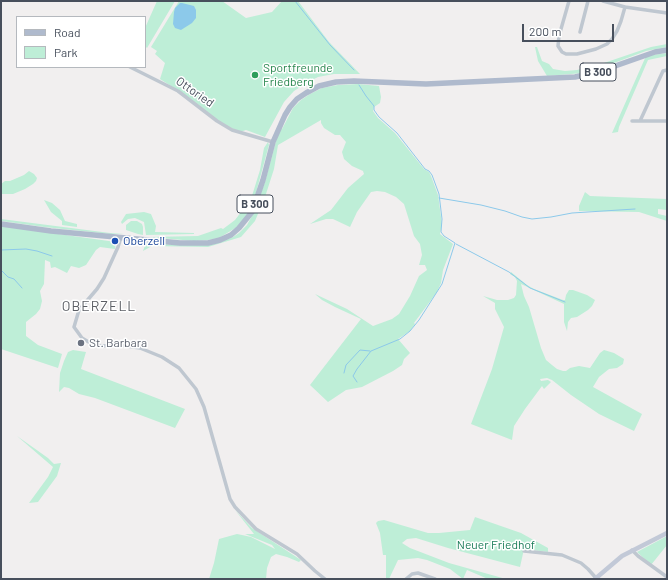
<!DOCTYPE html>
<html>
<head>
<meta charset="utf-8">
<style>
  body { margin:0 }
  #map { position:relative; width:668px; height:580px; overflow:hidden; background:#f1efef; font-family:Barlow,sans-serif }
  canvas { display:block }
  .frame { position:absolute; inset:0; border:2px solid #474f5c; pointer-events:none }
  .legend { position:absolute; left:16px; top:16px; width:130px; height:52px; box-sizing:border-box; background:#fff; border:1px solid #b5b9be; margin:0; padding:5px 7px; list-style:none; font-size:12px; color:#474f5c }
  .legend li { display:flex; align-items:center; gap:8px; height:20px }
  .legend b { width:20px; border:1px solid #b5b9be }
  .scale { position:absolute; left:522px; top:24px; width:92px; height:18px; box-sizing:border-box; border:2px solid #474f5c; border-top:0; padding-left:5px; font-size:12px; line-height:14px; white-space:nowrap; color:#474f5c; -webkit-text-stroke:3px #fff; paint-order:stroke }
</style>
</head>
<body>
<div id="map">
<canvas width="668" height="580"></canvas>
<div class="frame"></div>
<ul class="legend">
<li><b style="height:5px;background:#afbacd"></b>Road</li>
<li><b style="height:11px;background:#beeed7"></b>Park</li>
</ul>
<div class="scale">200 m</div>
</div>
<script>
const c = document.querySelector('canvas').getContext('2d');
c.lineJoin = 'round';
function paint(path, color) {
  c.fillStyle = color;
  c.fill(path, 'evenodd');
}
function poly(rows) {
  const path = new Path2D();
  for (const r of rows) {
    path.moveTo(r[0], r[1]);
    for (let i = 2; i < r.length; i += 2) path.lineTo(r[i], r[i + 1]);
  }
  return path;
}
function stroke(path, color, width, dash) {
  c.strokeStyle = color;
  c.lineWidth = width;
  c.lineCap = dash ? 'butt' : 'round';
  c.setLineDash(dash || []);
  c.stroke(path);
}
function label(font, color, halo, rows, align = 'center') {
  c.font = font + ' Barlow,sans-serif';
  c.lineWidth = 3;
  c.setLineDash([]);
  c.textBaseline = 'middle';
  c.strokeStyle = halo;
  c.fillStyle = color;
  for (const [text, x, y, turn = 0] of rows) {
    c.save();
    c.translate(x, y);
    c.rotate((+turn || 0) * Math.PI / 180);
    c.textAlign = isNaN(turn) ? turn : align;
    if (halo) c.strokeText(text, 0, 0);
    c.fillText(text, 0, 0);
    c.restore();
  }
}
paint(poly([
  [157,1,175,1,147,48,145,46,145,28],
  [179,1,222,1,246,18,272,12,282,1,298,1,329,42,360,74,334,74,318,77,308,82,294,91,284,102,265,137,246,130,240,132,224,125,188,97,160,79,165,63,155,54,157,51,151,47],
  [667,44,667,47,646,51,598,69,583,73,547,76,538,61,535,47,537,47,542,61,549,64,553,69,565,71,577,70,601,64,651,47],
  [667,53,667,56,648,60,619,127,618,132,612,133,646,56],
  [358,84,379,86,381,97,380,103,374,107,373,111,378,118,395,133,424,169,429,172,431,176,438,195,442,224,440,234,453,244,443,270,441,283,437,292,414,323,415,324,410,331,398,339,410,353,404,359,402,365,393,371,362,387,346,390,328,402,310,385,361,319,335,307,322,300,315,294,347,309,373,326,392,319,399,314,410,296,419,276,427,270,425,265,419,265,422,255,420,244,414,236,404,204,396,197,385,192,377,191,371,192,357,212,350,227,333,219,326,219,310,224,331,210,348,188,364,174,363,171,352,166,344,159,342,152,346,142,340,135,335,135,324,128,321,123,321,120,278,145,274,169,265,197,255,221,241,237,208,247,152,246,143,251,146,243,180,245,220,242,233,237,239,233,247,225,253,214,265,182,279,130,282,129,293,108,301,100,310,94,322,88,338,85],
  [268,142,269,145,254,200,249,213,237,227,219,238,208,240,194,241,149,237,198,236,221,228,223,229,235,220,251,199,260,170,264,148],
  [29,171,34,174,37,178,36,181,33,184,25,189,13,194,1,194,1,184,5,181,10,181,24,175],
  [585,192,590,196,667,199,667,210,658,209,658,214,667,216,667,221,639,212,579,211,579,206],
  [44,200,52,203,60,210,65,221,77,224,77,227,62,225,62,221,51,212],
  [144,212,151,214,156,226,155,232,157,232,194,233,194,234,146,235,144,222,135,218,128,219,122,224,121,222,126,214],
  [1,219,110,233,124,233,110,234,44,227,1,221],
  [131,221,137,221,142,224,143,227,143,235,138,234,126,230,126,225],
  [1,226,116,242,115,249,100,247,96,250,86,265,79,268,71,266,67,273,55,267,51,268,50,262,45,260,44,284,40,291,42,301,40,309,36,314,26,322,26,336,38,345,62,354,58,368,1,349],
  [511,272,527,285,534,289,563,300,565,300,566,295,569,290,573,290,587,295,595,300,592,306,588,310,577,317,571,318,568,322,567,331,564,322,564,304,521,284,524,296,529,307,541,348,546,360,552,365,557,369,563,371,566,371,570,368,579,366,590,368,600,353,604,350,614,353,624,359,623,364,617,368,609,369,599,377,593,387,642,414,634,431,599,414,571,395,552,380,547,378,540,379,541,381,548,380,551,382,544,389,542,386,525,409,514,426,512,440,471,424,492,369,504,327,495,309,495,303,483,296,497,300,508,300,514,298,516,295,517,281,515,277,510,274],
  [73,350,86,352,81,369,185,409,175,428,95,398,79,394,69,388,64,387,59,392,60,373,64,361,68,352],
  [17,436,48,458,54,464,61,463,57,476,38,502,29,503,48,477,53,467],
  [235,510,252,528,301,560,299,562,287,557,276,554,271,557,267,568,266,579,209,579,214,563,219,539,237,534,242,535,251,537,275,549,272,545,245,534,254,534],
  [475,517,521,533,548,548,548,552,524,549,520,567,448,548,416,538,407,539,402,543,410,548,449,563,506,579,488,579,467,570,463,579,450,569,427,560,418,558,398,560,389,579,386,579,386,555,383,555,380,533,376,523,378,521,384,520,428,533,439,533,470,530],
  [667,536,667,545,651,565,637,552]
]), '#beeed7');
paint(poly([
  [180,3,182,3,194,6,196,10,196,18,192,23,181,30,175,28,173,24,174,12,175,8]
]), '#8cc9ea');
stroke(poly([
  [295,1,330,45,354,70],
  [439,198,481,205,505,211,522,217,532,219,551,217,572,213,635,209],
  [456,244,509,272,530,288,565,302],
  [1,250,26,249,37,251,52,256],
  [1,270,8,277,14,279,22,288],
  [344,373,346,365,360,350,370,351],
  [357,382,353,376,357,369,371,351,400,339,410,331,419,320,442,284,455,243,444,236,441,232,442,219,439,194,432,175,429,171,425,169,397,133,379,117,374,110,374,106,366,96,359,85]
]), '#8cc9ea', 1);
stroke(poly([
  [569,1,559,36,558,46,562,52,566,54,577,54,596,49,607,44,612,39,617,31,621,21,625,7],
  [603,1,625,7,667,13],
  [580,32,588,1],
  [130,67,178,91,217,121,232,130,273,142],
  [632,121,667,121],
  [640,121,663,71,667,70],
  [121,237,118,247,104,278,97,289,79,310,74,327,82,338,92,344,101,346,120,345,140,348,162,357,179,368,196,389,204,407,230,499,235,507,256,529,297,554,315,571,325,579],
  [632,550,638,556,667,577],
  [524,551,562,555,581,563,588,569,596,578],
  [406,579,412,574,418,573,435,579]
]), '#bfc7d0', 3.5);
stroke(poly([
  [595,579,622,556,667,533]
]), '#c2c9d7', 4.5);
stroke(poly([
  [1,224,51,231,180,243,208,243,220,240,231,235,239,228,252,212,263,180,273,142,285,115,290,107,297,99,306,93,319,86,336,82,354,81,426,84,575,77,598,72,655,52,667,50]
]), '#afbacd', 5.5);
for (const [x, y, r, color] of [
  [255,75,4,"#2e9e5b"],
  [115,241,4,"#1a4fb4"],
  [81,343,4,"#6b7280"]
]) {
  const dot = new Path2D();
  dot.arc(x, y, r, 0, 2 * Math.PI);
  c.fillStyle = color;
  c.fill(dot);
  stroke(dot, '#fff', 1.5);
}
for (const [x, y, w] of [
  [598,72,36],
  [255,204,36]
]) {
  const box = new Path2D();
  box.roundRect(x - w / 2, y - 9, w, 18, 3);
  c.fillStyle = '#fff';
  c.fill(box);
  stroke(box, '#474f5c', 1);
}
label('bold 11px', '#474f5c', null, [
  ["B 300",598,72],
  ["B 300",255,204]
]);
label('12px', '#27864d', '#fff', [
  ["Sportfreunde",263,68],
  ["Friedberg",263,82]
], 'left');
label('12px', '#474f5c', '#fff', [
  ["Ottoried",195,92,35]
]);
label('12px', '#164399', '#fff', [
  ["Oberzell",123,241]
], 'left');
label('12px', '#5b616d', '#fff', [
  ["St. Barbara",89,343]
], 'left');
label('12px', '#197c58', '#fff', [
  ["Neuer Friedhof",496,545]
]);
c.letterSpacing = '1px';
label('14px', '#5b5e64', '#fff', [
  ["OBERZELL",99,306]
]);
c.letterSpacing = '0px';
</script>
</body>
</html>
